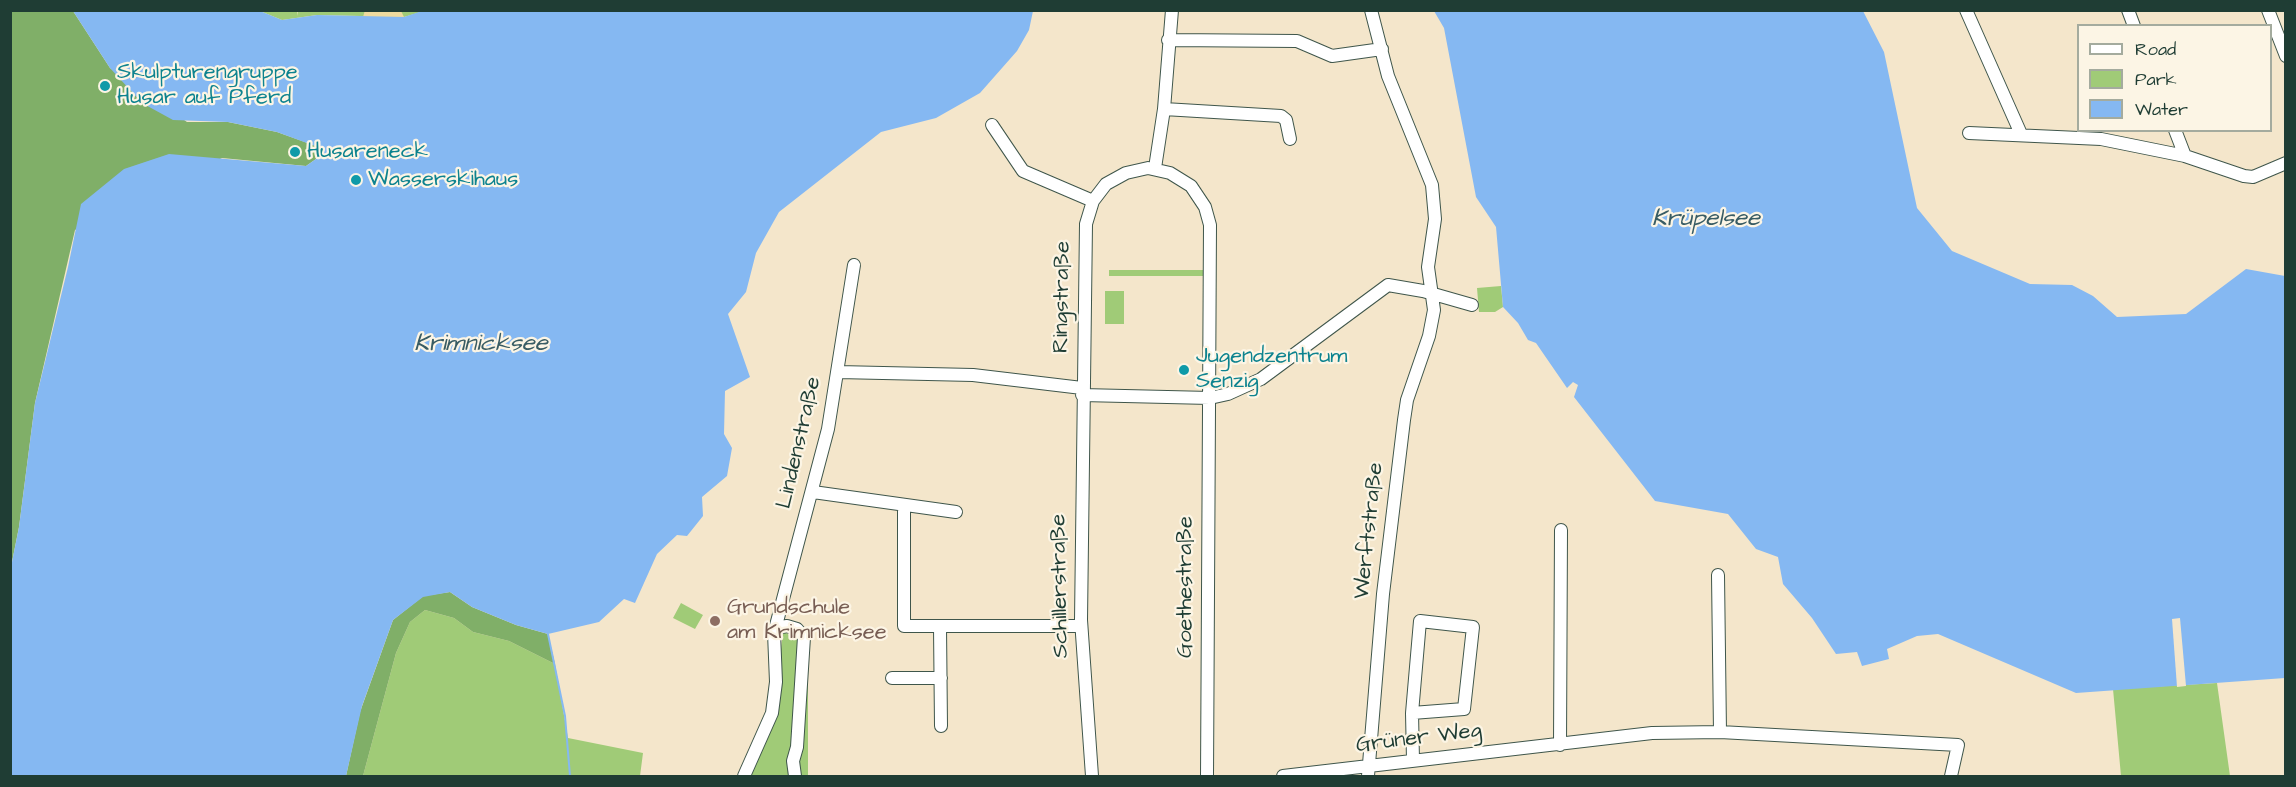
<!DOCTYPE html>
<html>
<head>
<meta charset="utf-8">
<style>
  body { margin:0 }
  #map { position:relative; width:2296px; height:787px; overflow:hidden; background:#f4e6cb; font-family:"Architects Daughter",sans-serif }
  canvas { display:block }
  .frame { position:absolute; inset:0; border:12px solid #1f3d34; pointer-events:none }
  .legend { position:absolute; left:2077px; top:24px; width:195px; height:108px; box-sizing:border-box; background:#fcf5e5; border:2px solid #a4ab9e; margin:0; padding:8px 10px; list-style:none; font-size:18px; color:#1f3d34 }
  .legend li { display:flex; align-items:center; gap:12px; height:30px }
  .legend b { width:30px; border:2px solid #a4ab9e }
</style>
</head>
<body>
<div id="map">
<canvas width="2296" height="787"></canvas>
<div class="frame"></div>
<ul class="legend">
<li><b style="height:8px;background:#fff"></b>Road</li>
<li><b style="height:16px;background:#a0cb77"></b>Park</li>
<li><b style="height:16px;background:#85b8f2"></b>Water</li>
</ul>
</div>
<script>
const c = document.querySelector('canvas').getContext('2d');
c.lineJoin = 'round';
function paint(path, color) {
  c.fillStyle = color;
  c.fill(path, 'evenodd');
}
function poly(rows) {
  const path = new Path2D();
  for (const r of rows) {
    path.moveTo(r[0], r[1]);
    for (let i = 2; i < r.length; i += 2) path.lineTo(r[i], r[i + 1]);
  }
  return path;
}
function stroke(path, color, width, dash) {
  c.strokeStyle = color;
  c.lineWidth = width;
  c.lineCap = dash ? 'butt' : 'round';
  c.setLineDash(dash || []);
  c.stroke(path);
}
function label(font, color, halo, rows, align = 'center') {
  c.font = font + ' "Architects Daughter",sans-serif';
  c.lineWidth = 4.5;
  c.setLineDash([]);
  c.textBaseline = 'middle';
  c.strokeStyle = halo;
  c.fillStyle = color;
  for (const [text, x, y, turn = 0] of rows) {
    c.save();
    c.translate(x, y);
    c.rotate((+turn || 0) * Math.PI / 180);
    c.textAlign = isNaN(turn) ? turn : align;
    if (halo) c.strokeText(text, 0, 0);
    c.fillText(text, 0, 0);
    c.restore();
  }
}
paint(poly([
  [298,10,425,11,404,17,317,15,282,20,260,11,297,11,297,16],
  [1109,270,1203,270,1203,276,1109,276],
  [1501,286,1503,307,1495,312,1479,312,1477,288],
  [1105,291,1124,291,1124,324,1105,324],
  [681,603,703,615,695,629,673,618],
  [425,610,454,618,473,632,509,641,555,664,568,738,643,753,640,776,363,776,396,653,410,622],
  [783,631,801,642,808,653,808,776,747,776,774,714],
  [2217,683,2230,776,2121,776,2113,689]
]), '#a0cb77');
paint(poly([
  [11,11,73,11,110,68,187,122,228,122,277,132,316,146,317,153,316,159,306,166,222,158,75,230,35,403,19,527,11,567],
  [450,592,472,607,516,625,548,634,555,664,509,641,473,632,454,618,425,610,410,622,396,653,363,776,346,776,360,712,393,620,423,596]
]), '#80af68');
paint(poly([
  [365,10,401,11,404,17,363,17]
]), '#eeda9e');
paint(poly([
  [260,11,282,20,317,15,404,17,425,10,1033,11,1029,30,1017,51,980,93,936,118,881,132,779,212,756,253,746,292,728,314,750,377,725,391,724,434,732,448,727,476,702,497,703,516,687,536,677,535,657,554,635,603,624,599,599,622,548,634,516,625,472,607,450,592,423,597,393,620,362,706,346,776,11,776,11,567,19,527,35,403,68,267,81,204,124,169,169,154,306,166,316,159,317,153,315,146,277,132,228,122,173,120,142,103,110,68,73,11],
  [1434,11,1863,11,1884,52,1917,208,1952,251,2030,284,2072,285,2093,296,2117,317,2186,314,2246,269,2285,276,2285,678,2076,693,1938,634,1917,636,1887,649,1889,659,1862,666,1857,652,1836,654,1812,618,1783,584,1778,557,1756,549,1728,514,1655,501,1574,397,1578,385,1573,382,1567,388,1536,343,1528,340,1518,323,1503,307,1496,227,1476,197,1444,28]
]), '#85b8f2');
paint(poly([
  [2180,618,2186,686,2177,687,2172,619]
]), '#f4e6cb');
stroke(poly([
  [548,634,565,716,570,776]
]), '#85b8f2', 2);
const minor = poly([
  [1966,10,2021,134],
  [2128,10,2134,26],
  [2268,10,2286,56],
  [1168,40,1297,41,1332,56,1382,49],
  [1164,109,1281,116,1286,120,1290,139],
  [992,125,1023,171,1093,201],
  [2175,130,2185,156],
  [1969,133,2101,139,2185,156,2244,176,2253,177,2286,163],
  [1155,168,1164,109,1172,10],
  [838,372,973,375,1082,388],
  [1082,395,1210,398,1228,394,1261,379,1388,285,1423,291,1472,305],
  [813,492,956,512],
  [904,506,904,626,1081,626],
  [1718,575,1720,732],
  [940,627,941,726],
  [775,628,787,626,797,629,804,637,797,747,793,761,795,776],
  [892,678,941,678],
  [1412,713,1420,621,1473,627,1464,709,1412,713,1413,760],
  [1560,745,1561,530],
  [744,776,772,713,776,682,774,633,828,429,854,265],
  [1092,776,1081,620,1086,224,1093,201,1106,184,1126,173,1148,168,1170,173,1191,186,1205,207,1210,225,1207,776],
  [1283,776,1652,733,1720,732,1958,745,1951,776],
  [1368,776,1383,594,1404,420,1407,400,1429,336,1434,310,1428,267,1435,219,1432,185,1388,76,1371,10]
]);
stroke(minor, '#3f564b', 14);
stroke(minor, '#fff', 12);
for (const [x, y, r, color] of [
  [105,86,6,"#0f9aa8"],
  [295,152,6,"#0f9aa8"],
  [356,180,6,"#0f9aa8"],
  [1184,370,6,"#0f9aa8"],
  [715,621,6,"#8d6e63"]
]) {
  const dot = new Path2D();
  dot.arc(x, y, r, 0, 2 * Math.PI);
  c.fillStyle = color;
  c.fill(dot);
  stroke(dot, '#fcf5e5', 2);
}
label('22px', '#0d838f', '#fcf5e5', [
  ["Skulpturengruppe",117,73],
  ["Husar auf Pferd",117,98],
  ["Husareneck",307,152],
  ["Wasserskihaus",368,180],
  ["Jugendzentrum",1196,357],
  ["Senzig",1196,382]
], 'left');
label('22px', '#1f3d34', '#fcf5e5', [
  ["Ringstraße",1063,297,-89],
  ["Lindenstraße",800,443,-77],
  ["Werftstraße",1370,531,-84],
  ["Schillerstraße",1061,586,-91],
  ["Goethestraße",1186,587,-90],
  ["Grüner Weg",1419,739,-7]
]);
label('22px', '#785e54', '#fcf5e5', [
  ["Grundschule",727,608],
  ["am Krimnicksee",727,633]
], 'left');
label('italic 24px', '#385c64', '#fcf5e5', [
  ["Krüpelsee",1706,220],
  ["Krimnicksee",481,345]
]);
</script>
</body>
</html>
